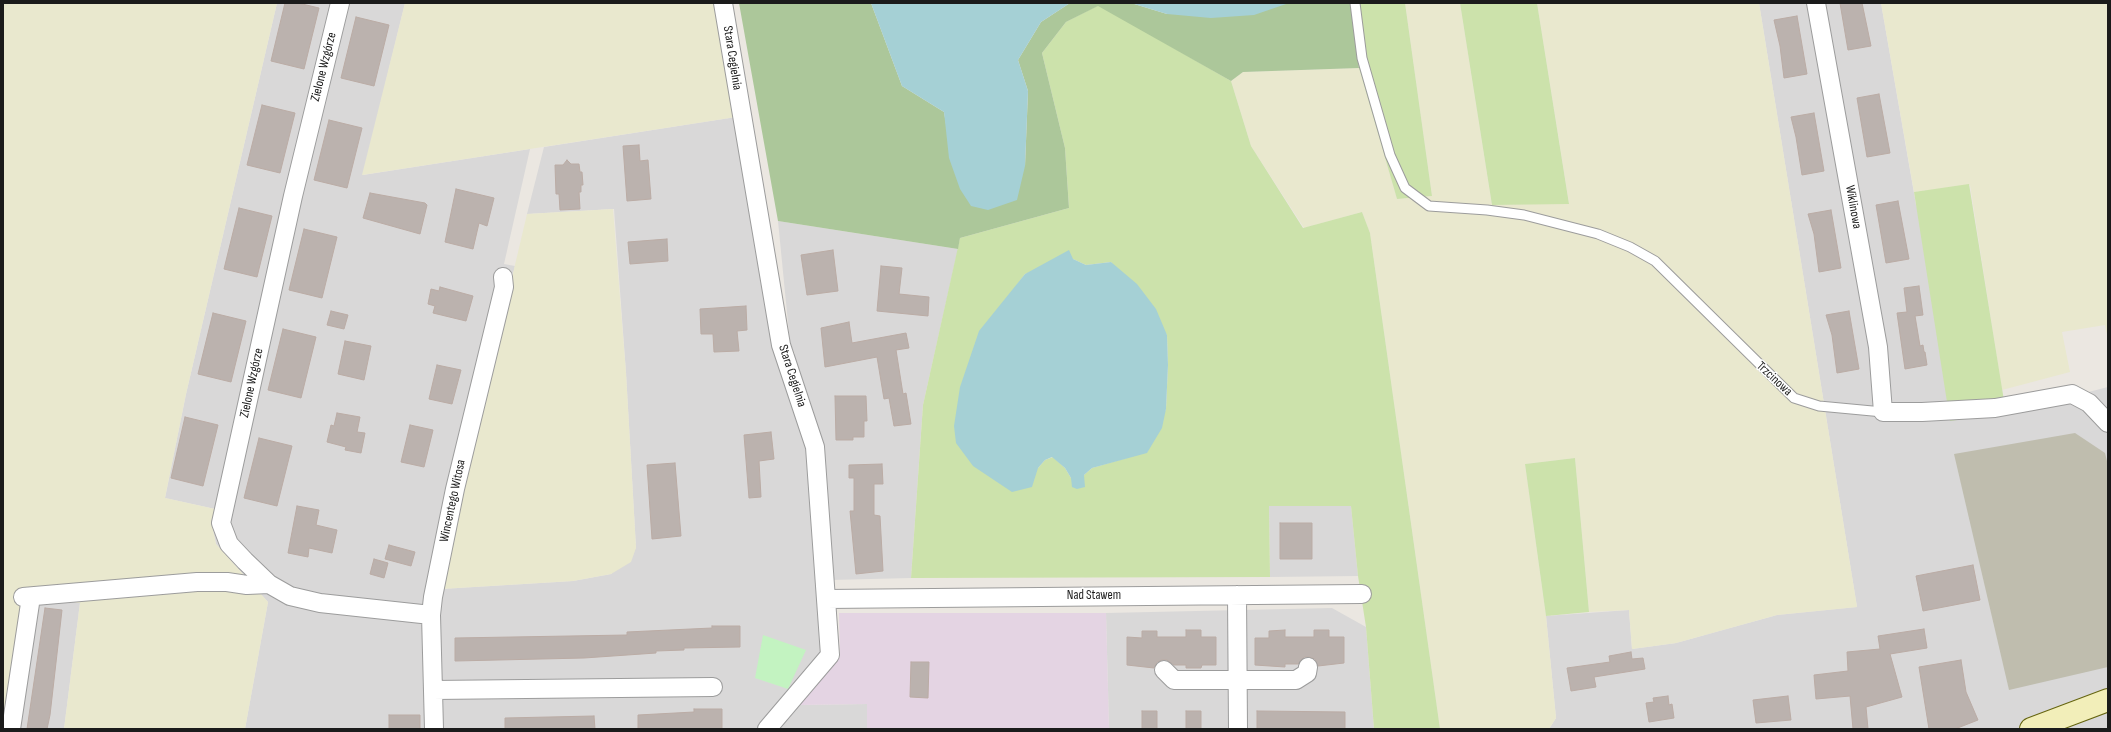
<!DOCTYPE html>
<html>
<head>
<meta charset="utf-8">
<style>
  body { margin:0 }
  #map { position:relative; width:2111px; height:732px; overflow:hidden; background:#ebe7e1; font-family:"Sofia Sans Condensed",sans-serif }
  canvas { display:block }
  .frame { position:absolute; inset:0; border:4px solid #1b1b1b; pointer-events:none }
</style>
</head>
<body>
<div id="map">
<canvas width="2111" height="732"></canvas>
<div class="frame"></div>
</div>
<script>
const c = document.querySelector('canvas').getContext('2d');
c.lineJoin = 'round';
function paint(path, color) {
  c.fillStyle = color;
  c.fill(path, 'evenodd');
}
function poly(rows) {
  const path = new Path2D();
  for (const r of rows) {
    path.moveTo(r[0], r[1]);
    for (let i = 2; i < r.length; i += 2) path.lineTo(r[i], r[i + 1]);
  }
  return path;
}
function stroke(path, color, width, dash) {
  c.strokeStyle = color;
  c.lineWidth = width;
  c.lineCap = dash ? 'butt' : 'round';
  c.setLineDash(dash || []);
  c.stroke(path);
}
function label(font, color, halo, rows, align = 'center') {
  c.font = font + ' "Sofia Sans Condensed",sans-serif';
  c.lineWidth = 3;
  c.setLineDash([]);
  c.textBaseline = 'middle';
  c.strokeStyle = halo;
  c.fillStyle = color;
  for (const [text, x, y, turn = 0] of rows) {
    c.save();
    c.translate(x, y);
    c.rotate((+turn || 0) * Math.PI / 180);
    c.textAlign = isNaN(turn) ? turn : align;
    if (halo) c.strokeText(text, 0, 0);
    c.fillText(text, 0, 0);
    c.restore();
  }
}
paint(poly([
  [277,3,405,3,363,175,530,149,504,264,515,266,462,489,441,589,573,581,611,574,636,548,626,373,614,209,527,214,544,147,736,117,775,356,795,354,790,343,778,221,958,249,923,405,911,578,831,580,829,643,768,729,245,729,268,602,216,544,212,525,215,509,165,498,186,394],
  [1759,3,1881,3,1916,205,2006,413,2108,387,2108,729,1549,729,1556,718,1546,616,1629,610,1632,649,1676,643,1777,615,1857,607],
  [1269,506,1351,506,1358,576,1270,577],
  [59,600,80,603,64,729,5,729,23,603],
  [1332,608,1366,627,1374,729,1109,729,1106,613],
  [867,704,867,729,779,729,799,705]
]), '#d9d8d8');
paint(poly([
  [839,613,1106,613,1109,729,867,729,867,704,799,705,840,657]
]), '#e4d4e3');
paint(poly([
  [2075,433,2105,453,2108,465,2108,667,2009,690,1954,454]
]), '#bfbdae');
paint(poly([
  [3,3,277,3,186,394,165,498,215,509,212,525,216,544,268,602,245,729,64,729,80,603,59,600,23,603,3,729],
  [405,3,718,3,736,117,362,175],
  [1405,3,1460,3,1492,205,1569,203,1537,3,1759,3,1857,607,1777,615,1676,643,1632,649,1629,610,1589,612,1575,458,1525,464,1546,616,1556,718,1549,729,1440,729,1370,233,1362,212,1304,228,1251,146,1231,81,1243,72,1359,68,1397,199,1432,196],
  [1881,3,2108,3,2108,339,2105,325,2062,332,2070,372,2002,390,1970,185,1914,192],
  [613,209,626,373,636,548,631,562,611,574,573,581,441,589,462,489,527,214]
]), '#e9e8ce');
paint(poly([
  [1351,3,1405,3,1432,196,1397,199,1359,68],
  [1460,3,1537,3,1569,204,1492,205],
  [1099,5,1231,81,1251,146,1303,228,1362,212,1370,233,1440,729,1374,729,1366,627,1358,576,1351,506,1269,506,1270,577,911,578,923,405,960,238,1069,208,1065,148,1042,53,1066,22],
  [1073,259,1086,265,1111,262,1167,335,1168,365,1166,409,1147,452,1092,468,1084,475,1071,478,1065,468,1053,457,1045,460,1038,468,1016,286,1025,274],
  [1969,184,2006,413,1950,421,1914,192],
  [1575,458,1589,612,1546,616,1525,464]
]), '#cce2ab');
paint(poly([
  [739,3,871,3,902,86,944,112,947,130,1025,166,1028,91,1018,60,1041,22,1070,3,1131,3,1167,14,1289,3,1351,3,1359,68,1243,72,1231,81,1098,6,1066,22,1042,53,1065,148,1069,208,960,238,958,249,778,221]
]), '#acc79a');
paint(poly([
  [763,635,806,650,788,689,755,678]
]), '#c3f3c1');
paint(poly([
  [871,3,1070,3,1041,22,1018,60,1028,91,1025,166,1017,200,988,210,971,206,960,189,949,158,944,112,902,86],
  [1131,3,1289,3,1254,15,1211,18,1167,14],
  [1069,250,1073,259,1086,265,1111,262,1137,284,1156,309,1167,335,1168,365,1166,409,1162,428,1147,453,1092,468,1084,475,1085,487,1077,489,1072,487,1071,478,1065,468,1052,457,1045,460,1038,468,1032,487,1012,492,973,466,956,443,954,426,960,387,979,331,1025,274]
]), '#a5d0d5');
const building = poly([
  [285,3,298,3,319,8,304,69,271,61,285,3],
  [1840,3,1862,3,1871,46,1848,50,1840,3],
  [1797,16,1807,74,1784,78,1780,46,1774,20,1797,16],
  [356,17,389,25,374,86,341,78,356,17],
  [1879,94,1890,153,1867,157,1857,98,1879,94],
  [262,105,295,113,280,173,247,165,262,105],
  [1814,113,1824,171,1802,175,1796,137,1791,117,1814,113],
  [329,120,362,128,347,188,314,180,329,120],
  [639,145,640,161,648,160,651,199,627,201,623,146,639,145],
  [567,160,571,164,579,164,580,172,582,172,583,185,581,185,581,192,579,192,580,209,560,210,559,194,556,194,555,165,563,165,567,160],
  [456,189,494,198,487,226,479,223,473,249,445,242,456,189],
  [370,193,425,203,427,205,420,234,363,218,370,193],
  [1898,201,1909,259,1886,263,1876,205,1898,201],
  [239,208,272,216,257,277,224,269,239,208],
  [1831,210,1841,268,1819,272,1814,234,1808,214,1831,210],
  [304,229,337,237,322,298,289,290,304,229],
  [667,239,668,261,630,264,628,242,667,239],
  [833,250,838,291,807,295,801,255,833,250],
  [881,266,902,268,899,294,929,297,928,316,877,311,881,266],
  [1919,286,1923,315,1915,316,1920,346,1923,345,1924,352,1925,352,1927,365,1905,369,1897,313,1907,312,1904,288,1919,286],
  [440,287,473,296,466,321,433,313,435,306,428,304,431,289,439,291,440,287],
  [746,306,747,330,737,331,739,351,714,352,713,334,701,334,700,309,746,306],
  [331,311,348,315,344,329,327,325,331,311],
  [1849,311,1859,369,1837,373,1832,335,1826,315,1849,311],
  [213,313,246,321,231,382,198,374,213,313],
  [849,322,852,343,906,333,909,348,896,350,903,394,906,393,911,424,894,426,889,398,884,399,877,357,825,367,821,328,849,322],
  [283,329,316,337,301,398,268,390,283,329],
  [345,341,371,346,364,380,338,374,345,341],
  [437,365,461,370,452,404,429,399,437,365],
  [835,396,866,396,867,421,864,421,864,437,853,437,853,440,836,440,835,396],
  [337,413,360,417,357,432,365,433,361,453,345,450,346,447,327,442,331,425,334,426,337,413],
  [185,417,218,425,203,486,171,478,185,417],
  [410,425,433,430,424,467,401,462,410,425],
  [771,432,774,459,759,461,761,497,749,498,744,435,771,432],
  [259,438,292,446,277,506,244,498,259,438],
  [675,463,681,536,652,539,647,465,675,463],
  [882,464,883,484,874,484,874,515,880,516,883,571,856,574,850,511,854,511,854,478,849,478,849,465,882,464],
  [297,506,319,510,316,525,337,530,332,553,309,548,308,557,288,553,297,506],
  [1280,523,1312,523,1312,559,1280,559,1280,523],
  [389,545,415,552,411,566,385,559,389,545],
  [374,559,388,563,384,578,370,574,374,559],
  [1973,565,1980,600,1923,611,1916,576,1973,565],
  [45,608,62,610,50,715,47,729,27,729,45,608],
  [712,626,740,626,740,647,684,648,684,650,656,651,656,653,584,658,455,661,455,638,627,635,627,632,712,628,712,626],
  [1924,629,1927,648,1890,654,1902,697,1866,707,1868,729,1853,729,1850,696,1816,699,1814,675,1848,671,1847,652,1880,649,1878,636,1924,629],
  [1186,630,1201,630,1201,637,1216,637,1216,665,1202,665,1201,668,1186,668,1186,665,1174,665,1167,660,1162,660,1157,662,1154,668,1127,665,1127,637,1142,638,1142,631,1157,631,1157,637,1186,637,1186,630],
  [1285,630,1285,637,1314,637,1314,630,1329,630,1329,637,1344,637,1344,663,1318,666,1315,659,1309,657,1304,657,1298,664,1285,664,1285,667,1255,665,1255,638,1269,638,1269,631,1285,630],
  [1631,652,1632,659,1643,658,1645,669,1594,677,1596,687,1571,691,1567,668,1610,662,1609,656,1631,652],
  [1961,660,1966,692,1978,720,1955,729,1929,729,1919,667,1961,660],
  [911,662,929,662,928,698,910,697,911,662],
  [1668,696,1669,705,1672,704,1674,718,1649,722,1646,703,1654,702,1653,698,1668,696],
  [1788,696,1791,720,1756,723,1753,700,1788,696],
  [694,709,722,709,722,729,638,729,638,715,694,712,694,709],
  [1142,711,1157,711,1157,729,1142,729,1142,711],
  [1186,711,1201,711,1201,729,1186,729,1186,711],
  [1257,711,1345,712,1345,729,1257,729,1257,711],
  [389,715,420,715,420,729,389,729,389,715],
  [594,716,595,729,505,729,505,718,594,716]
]);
paint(building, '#bbb2ae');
stroke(building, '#bbaca5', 1);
const lane = poly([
  [1355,3,1362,58,1390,155,1405,188,1429,206,1487,210,1524,215,1598,234,1630,247,1655,261,1794,398,1819,406,1883,412]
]);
const street = poly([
  [340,3,293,196,221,523,229,544,245,561,269,584,290,596,320,603,431,615],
  [723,3,781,345,815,447,830,655,767,729],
  [1816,3,1878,347,1883,412,1922,412,1995,408,2072,394,2089,403,2108,423],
  [1237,595,1238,729],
  [23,597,197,582,227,582,247,585,269,584],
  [826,599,1362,594],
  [1164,670,1174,680,1296,680,1307,673,1308,667],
  [433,690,713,687],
  [11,729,31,597],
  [434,729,431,615,433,597,455,489,504,287,503,277]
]);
const secondary = poly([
  [2031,729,2108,700]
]);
stroke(lane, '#9c9c9c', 11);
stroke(street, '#9c9c9c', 20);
stroke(secondary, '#65640f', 24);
stroke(lane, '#fff', 9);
stroke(street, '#fff', 18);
stroke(secondary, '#f2eeb9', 22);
label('13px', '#1b1b1b', '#fff', [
  ["Stara Cegielnia",732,58,81],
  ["Zielone Wzgórze",324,67,-76],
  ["Wiklinowa",1853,207,80],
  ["Stara Cegielnia",792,376,72],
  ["Trzcinowa",1774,379,43],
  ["Zielone Wzgórze",252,383,-78],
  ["Wincentego Witosa",453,501,-78],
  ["Nad Stawem",1094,596]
]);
</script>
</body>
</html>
